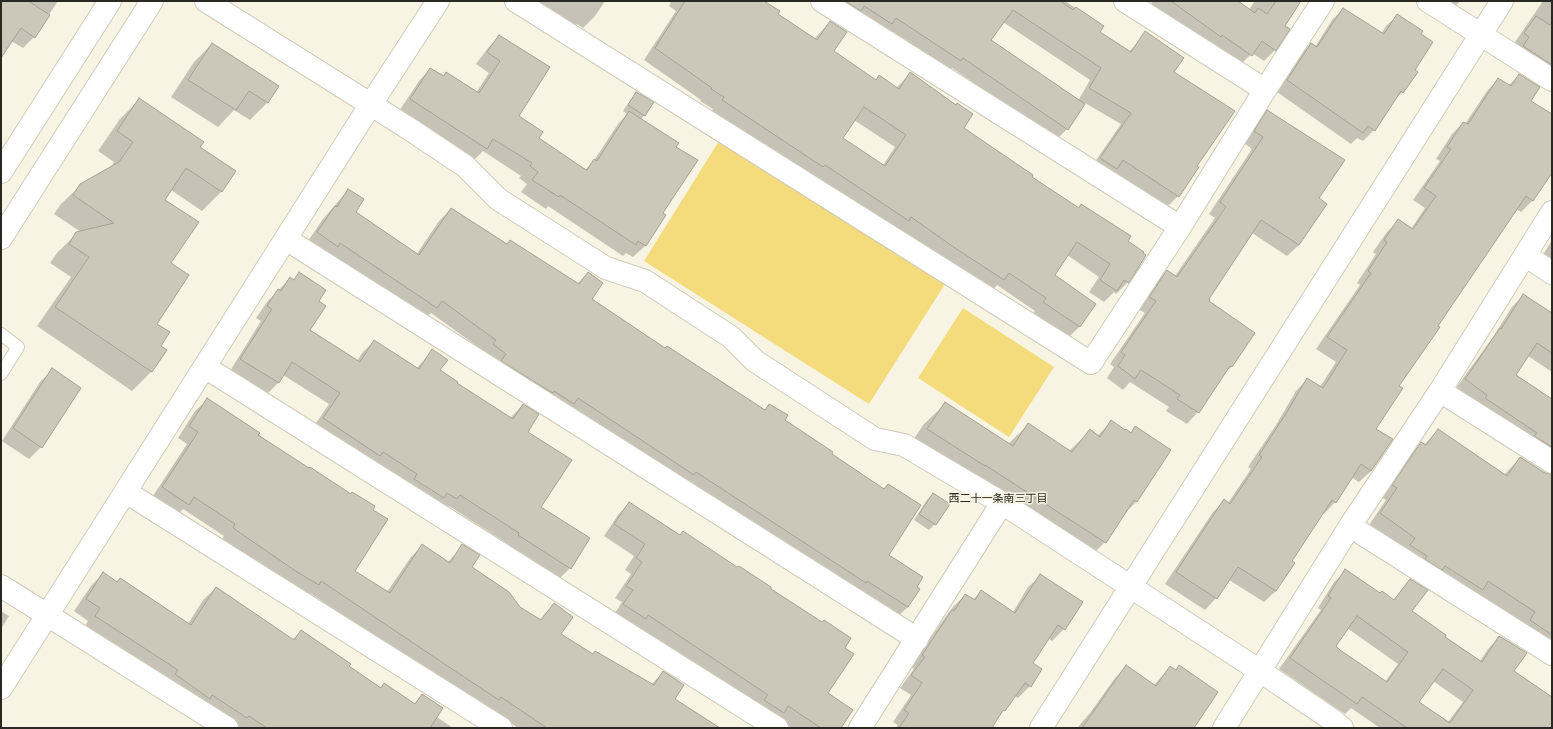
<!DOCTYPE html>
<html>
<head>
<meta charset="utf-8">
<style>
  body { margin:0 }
  #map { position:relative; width:1553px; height:729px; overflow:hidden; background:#f8f4e4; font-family:"Fira Sans",sans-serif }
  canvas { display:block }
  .frame { position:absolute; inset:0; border:2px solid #2a2822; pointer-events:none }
</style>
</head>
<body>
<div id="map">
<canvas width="1553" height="729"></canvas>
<div class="frame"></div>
</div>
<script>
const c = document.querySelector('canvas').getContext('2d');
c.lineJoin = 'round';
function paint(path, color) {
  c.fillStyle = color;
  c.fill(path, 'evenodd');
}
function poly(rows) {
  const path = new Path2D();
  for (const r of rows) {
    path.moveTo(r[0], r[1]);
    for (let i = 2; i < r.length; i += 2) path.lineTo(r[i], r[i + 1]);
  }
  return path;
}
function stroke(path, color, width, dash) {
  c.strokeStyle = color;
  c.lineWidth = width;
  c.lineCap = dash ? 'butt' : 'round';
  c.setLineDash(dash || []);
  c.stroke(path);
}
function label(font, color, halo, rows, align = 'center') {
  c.font = font + ' "Fira Sans","Noto Sans JP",sans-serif';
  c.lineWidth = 3;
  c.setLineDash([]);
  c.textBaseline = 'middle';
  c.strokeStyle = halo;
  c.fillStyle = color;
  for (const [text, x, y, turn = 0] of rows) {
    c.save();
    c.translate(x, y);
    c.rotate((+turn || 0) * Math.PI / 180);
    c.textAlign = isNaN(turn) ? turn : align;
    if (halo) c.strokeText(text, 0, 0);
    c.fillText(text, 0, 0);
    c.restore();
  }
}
paint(poly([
  [719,141,945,284,869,404,644,261],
  [963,308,1054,367,1009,437,918,378]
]), '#f4db7b');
paint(poly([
  [1,1,58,1,34,37,23,48,11,41,1,56],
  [536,1,605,1,595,16,583,28,577,24,575,26],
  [668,1,762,1,777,15,814,39,830,22,833,51,875,81,879,77,896,88,910,74,962,129,1078,209,1081,205,1126,241,1128,282,1116,294,1114,292,1104,302,1089,292,1099,277,1067,255,1054,275,1095,304,1079,327,1067,339,1032,314,1035,311,997,285,992,291,943,260,899,229,896,232,711,112,713,109,700,101,701,100,644,60,676,11,669,6,671,3],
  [854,120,895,147,883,165,841,139],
  [825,1,1065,1,1103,26,1099,32,1129,52,1146,33,1173,72,1196,167,1197,168,1178,196,1167,207,1113,171,1105,179,1090,169,1121,124,1085,103,1067,129,1056,140,952,68,949,71],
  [1003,22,1090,80,1078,101,990,40],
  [1149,1,1233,1,1248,11,1255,1,1301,1,1285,26,1275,50,1264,61,1252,53,1239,66,1148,9,1152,3],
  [1423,1,1460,1,1446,16],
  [1543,1,1552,1,1552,85,1513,45],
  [1343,9,1381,34,1386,26,1398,15,1419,34,1414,70,1403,92,1394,100,1374,130,1363,141,1357,138,1351,144,1277,92,1300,55,1311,44,1315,47,1332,20],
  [499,36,518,116,537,139,585,170,593,162,618,124,627,114,623,111,631,99,637,93,644,115,641,119,675,147,662,214,665,215,645,246,633,257,626,253,623,256,548,206,546,209,521,192,527,184,519,178,521,176,483,151,474,160,399,111,419,81,430,69,443,77,447,73,476,93,489,73,476,64,488,48],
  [212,44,277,87,267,103,250,120,234,110,218,127,171,97,194,62],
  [1519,75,1530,101,1552,115,1552,160,1546,181,1532,201,1521,212,1516,209,1398,386,1375,429,1391,440,1371,471,1359,482,1351,477,1335,502,1324,514,1322,513,1291,561,1293,563,1276,591,1264,602,1229,580,1216,598,1205,610,1165,584,1213,512,1224,501,1228,503,1251,469,1248,467,1276,425,1296,391,1307,379,1320,387,1336,362,1316,349,1360,285,1357,283,1376,254,1373,252,1387,232,1399,220,1411,229,1425,208,1413,200,1440,161,1436,159,1452,134,1463,123,1465,124,1487,91,1498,79,1508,86],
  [139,100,199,147,234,171,221,192,202,211,171,190,164,200,170,264,155,324,159,346,166,350,151,372,132,391,37,326,71,277,50,263,57,253,77,233,81,232,54,214,61,204,81,185,110,169,114,162,98,151,120,119],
  [1268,111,1317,198,1299,245,1287,256,1252,233,1208,299,1208,301,1254,333,1231,367,1222,375,1198,412,1187,424,1166,411,1169,407,1130,382,1123,390,1107,378,1114,367,1110,364,1145,313,1138,309,1156,282,1167,271,1175,276,1215,218,1209,214,1252,149,1244,143,1256,123],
  [348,190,354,212,416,255,439,221,451,209,506,245,577,284,588,273,590,299,665,349,764,411,770,405,783,420,883,490,888,485,887,555,919,589,908,607,896,618,482,356,485,352,431,313,425,319,306,244,323,219],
  [1552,240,1552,265,1541,258],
  [300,274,318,301,309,331,357,361,362,353,374,341,416,369,433,350,439,370,456,383,510,418,523,405,540,507,570,568,559,579,507,547,508,544,449,506,445,510,312,429,329,404,283,375,278,383,267,394,230,371,261,321,256,318,267,302,290,278,293,280],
  [1523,296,1552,314,1552,372,1528,356,1515,375,1552,400,1552,469,1454,391,1493,337,1512,307],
  [52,370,41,447,29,459,2,441,40,382],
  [207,400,257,435,372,510,353,571,387,592,411,557,422,546,447,563,463,546,471,567,520,608,539,620,554,604,560,635,592,655,652,684,663,672,674,699,718,728,518,728,489,708,440,680,310,593,306,596,222,540,224,536,183,509,177,516,151,499,187,444,178,438,195,411],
  [543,616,546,616,537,624],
  [945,404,1008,444,1028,425,1069,451,1090,431,1097,436,1111,422,1130,433,1135,428,1137,501,1122,516,1105,542,1083,564,906,451,923,425],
  [1438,430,1504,475,1520,458,1545,473,1552,475,1552,650,1524,624,1478,593,1470,601,1369,525,1386,500,1381,497,1410,455,1421,443,1424,445],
  [933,494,935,524,929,530,914,520,927,500],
  [629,503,680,536,769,589,844,648,827,693,839,728,792,728,613,616,622,602,615,598,631,574,625,570,634,556,604,536,618,515],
  [1346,571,1380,594,1393,600,1410,580,1410,612,1480,661,1488,649,1499,637,1513,672,1552,700,1552,728,1380,728,1351,708,1345,714,1279,669,1321,610,1318,608,1334,582],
  [1347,628,1398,664,1385,682,1339,651,1335,646],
  [1433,681,1463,702,1448,722,1418,702],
  [103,573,188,624,203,600,216,588,292,640,302,631,348,667,381,688,384,685,414,704,422,695,437,717,453,728,236,728,83,629,88,621,74,611,91,586],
  [1040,576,1064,629,1052,641,1048,638,1032,663,1030,686,1018,698,1015,696,990,728,896,728,898,725,893,722,911,695,900,688,914,669,911,667,941,623,953,607,965,595,973,600,981,591,1013,612,1028,587],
  [1,611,9,616,1,629],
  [1126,667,1154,685,1170,667,1175,671,1179,667,1193,728,1077,728,1090,713,1115,678]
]), '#0003');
const building = poly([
  [1,1,28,1,50,15,35,38,21,28,1,58,1,1],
  [685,1,764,1,780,11,778,14,817,40,830,21,847,32,834,51,876,80,879,75,899,89,910,72,956,105,957,103,973,114,964,128,1033,175,1032,177,1079,208,1081,204,1131,236,1128,241,1144,252,1143,253,1146,255,1129,283,1124,280,1117,291,1100,280,1110,264,1077,242,1055,275,1096,304,1080,327,1043,302,1046,298,1009,273,1004,280,955,248,911,217,909,221,825,165,823,167,722,100,724,97,711,89,712,88,655,48,685,1],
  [864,107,906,135,885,166,843,138,864,107],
  [845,1,1060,1,1073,10,1076,7,1104,26,1100,32,1131,52,1145,31,1184,58,1174,72,1235,111,1197,166,1199,167,1179,197,1123,160,1117,169,1100,158,1131,113,1089,88,1101,68,1013,10,991,40,1085,104,1068,130,963,58,961,61,896,18,892,24,864,6,861,11,845,1],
  [1171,1,1238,1,1255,13,1258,8,1267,14,1276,1,1301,1,1285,26,1290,29,1276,51,1262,41,1252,56,1222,35,1221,37,1171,1],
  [1343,8,1384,34,1397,14,1423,31,1421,34,1433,42,1415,70,1418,72,1403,93,1401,91,1375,131,1368,126,1363,133,1287,80,1311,43,1317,47,1343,8],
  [1536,16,1550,25,1552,22,1552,65,1523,46,1529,37,1524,33,1536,16],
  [499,35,550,67,519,116,543,132,539,138,583,168,587,170,594,159,597,161,629,111,679,143,676,147,698,160,663,213,666,215,646,246,638,241,636,245,560,195,559,197,532,180,538,172,530,166,532,163,493,139,487,149,410,99,430,68,444,76,446,72,479,93,500,61,487,52,499,35],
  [212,43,279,86,268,103,249,91,236,110,188,80,212,43],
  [1519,74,1540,87,1531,101,1552,114,1552,173,1533,201,1526,196,1438,326,1440,327,1399,386,1403,388,1376,429,1393,439,1371,471,1361,464,1336,503,1332,500,1292,561,1295,563,1276,591,1238,567,1217,599,1176,572,1224,499,1230,504,1262,457,1259,455,1287,412,1307,378,1323,388,1347,350,1327,337,1371,273,1368,271,1387,242,1384,240,1398,219,1413,229,1436,196,1424,188,1451,149,1447,147,1463,122,1468,124,1498,78,1511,86,1519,74],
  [636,92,654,102,645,116,628,105,636,92],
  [139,98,204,142,200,147,236,171,222,192,186,168,165,200,199,222,171,263,189,275,157,324,170,332,161,346,167,350,152,372,55,307,89,257,69,244,76,232,114,223,73,195,80,184,119,162,133,142,117,131,139,98],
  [1267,110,1345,160,1319,198,1327,204,1299,245,1261,220,1209,299,1210,299,1209,301,1255,333,1232,367,1230,366,1199,413,1177,399,1180,395,1141,370,1135,379,1118,366,1125,355,1121,352,1156,301,1149,297,1167,270,1177,277,1226,207,1220,202,1263,137,1254,131,1267,110],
  [348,189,364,199,356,212,419,255,451,208,507,244,510,240,579,284,588,272,603,283,592,299,665,348,667,346,765,410,769,404,788,415,785,420,833,452,832,454,884,489,888,484,921,505,889,555,923,577,917,587,920,589,908,607,867,581,866,583,696,472,694,475,578,398,574,404,554,391,553,393,501,361,506,354,493,344,496,340,442,301,437,308,340,243,338,247,317,232,335,206,337,207,348,189],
  [299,272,326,290,319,301,326,306,310,330,360,362,374,340,419,369,432,349,448,360,440,370,458,382,457,383,513,419,523,404,539,414,528,432,572,460,541,507,590,538,571,569,518,535,519,533,460,495,457,499,447,493,444,498,414,479,417,474,383,452,380,456,323,418,340,393,292,362,279,383,240,359,272,309,267,306,278,289,281,291,290,277,294,280,299,272],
  [1523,294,1552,313,1552,353,1537,343,1516,375,1552,399,1552,447,1534,436,1537,433,1485,398,1487,395,1465,379,1500,328,1501,329,1523,294],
  [52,368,81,388,42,448,13,428,52,368],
  [207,398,260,433,258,435,309,468,310,467,351,494,352,492,375,506,373,510,388,519,355,571,390,593,422,544,450,563,462,544,480,555,472,567,509,592,520,607,541,620,554,603,573,617,561,634,593,654,595,651,654,685,663,671,684,685,675,699,720,728,547,728,501,697,499,700,452,669,321,581,319,585,297,572,233,528,235,524,194,497,189,505,162,487,198,432,189,426,207,398],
  [945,402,1013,446,1028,423,1072,452,1090,429,1100,437,1111,420,1125,430,1126,429,1131,433,1135,426,1171,450,1137,502,1134,500,1106,543,985,465,985,466,927,429,945,402],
  [1438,429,1507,476,1520,457,1545,473,1552,474,1552,635,1530,620,1535,612,1488,581,1483,590,1445,566,1442,570,1425,559,1427,556,1410,545,1415,538,1380,513,1397,488,1392,485,1421,442,1426,445,1438,429],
  [933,493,950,504,936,525,919,514,933,493],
  [629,502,680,535,683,531,737,567,739,566,771,587,771,589,822,622,824,620,851,638,845,648,854,654,828,693,853,710,841,728,821,728,788,706,784,713,764,700,768,695,648,615,646,619,623,604,633,590,626,586,642,562,636,558,645,544,614,524,629,502],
  [1345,569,1380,593,1382,591,1394,600,1410,579,1428,590,1412,611,1446,635,1445,637,1482,662,1499,636,1527,653,1514,671,1552,697,1552,728,1407,728,1362,697,1357,704,1290,658,1331,598,1328,596,1345,569],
  [1357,616,1408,652,1387,682,1340,650,1336,646,1357,616],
  [1443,669,1473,690,1450,723,1419,702,1443,669],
  [103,572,117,582,120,578,191,625,216,587,294,640,301,630,351,664,349,666,381,688,384,683,415,704,422,694,443,708,430,728,267,728,249,716,247,718,212,695,210,699,175,674,178,670,95,616,100,608,86,599,103,572],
  [1040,574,1083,602,1065,630,1058,625,1033,663,1042,669,1031,687,1025,683,1005,711,1003,710,992,728,899,728,909,713,904,710,922,683,911,675,925,657,922,655,952,610,954,611,965,594,975,600,981,590,1015,613,1040,574],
  [1126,665,1156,686,1170,666,1176,670,1179,665,1218,692,1194,728,1082,728,1126,665]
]);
paint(building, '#ccc8b9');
stroke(building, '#a5a192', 1);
const lane = poly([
  [1,334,18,347,1,374]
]);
const street = poly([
  [206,1,405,126,465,166,498,199,606,268,645,281,731,337,755,361,875,439,904,445,1002,503,1260,671,1331,719,1342,728],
  [516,1,1091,363,1180,227,1265,90,1323,1],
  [822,1,1180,227],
  [1125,1,1265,90],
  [1428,1,1552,80],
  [286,239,917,639],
  [1525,255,1552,273],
  [205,367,777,728],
  [1440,391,1552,462],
  [126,492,501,728],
  [1350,526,1552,654],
  [1,586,227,728],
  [1,688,371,104,438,1],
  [860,728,1002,503],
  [1224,728,1350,526,1440,391,1552,212]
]);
const secondary = poly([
  [1,172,110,1],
  [1,238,152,1],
  [1041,728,1502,1]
]);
stroke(lane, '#cfcbbb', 14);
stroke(street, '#cfcbbb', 24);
stroke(secondary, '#cfcbbb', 24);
stroke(lane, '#fff', 12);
stroke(street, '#fff', 22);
stroke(secondary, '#fff', 22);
label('11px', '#2a2822', '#f8f4e4', [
  ["西二十一条南三丁目",998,499]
]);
</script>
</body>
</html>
